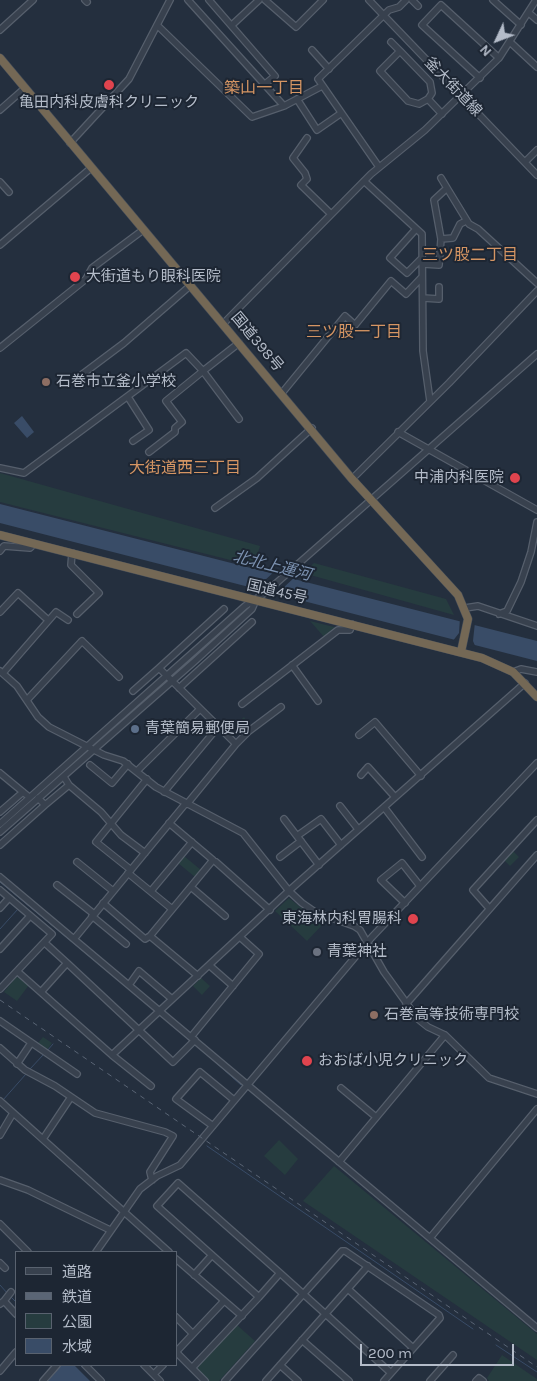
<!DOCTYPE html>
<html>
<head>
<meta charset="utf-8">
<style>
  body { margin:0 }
  #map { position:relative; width:537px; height:1381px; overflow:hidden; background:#242f3e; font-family:Karla,"Noto Sans JP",sans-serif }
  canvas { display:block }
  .legend { position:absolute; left:15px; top:1251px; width:162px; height:115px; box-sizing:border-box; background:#1d2633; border:1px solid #59626f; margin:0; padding:6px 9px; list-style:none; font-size:15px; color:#b4bcc9 }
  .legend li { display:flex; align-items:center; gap:10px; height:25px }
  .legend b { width:25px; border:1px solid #59626f }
  .north { position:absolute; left:472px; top:15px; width:50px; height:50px; -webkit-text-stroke:4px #1d2633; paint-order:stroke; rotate:227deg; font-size:14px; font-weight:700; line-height:20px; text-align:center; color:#b4bcc9 }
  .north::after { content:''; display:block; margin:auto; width:18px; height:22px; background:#b4bcc9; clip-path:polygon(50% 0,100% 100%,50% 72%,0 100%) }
  .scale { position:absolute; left:360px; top:1344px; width:154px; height:22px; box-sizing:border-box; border:2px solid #b4bcc9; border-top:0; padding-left:6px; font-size:15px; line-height:18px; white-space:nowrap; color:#b4bcc9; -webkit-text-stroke:4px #1d2633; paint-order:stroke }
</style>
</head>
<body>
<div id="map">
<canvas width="537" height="1381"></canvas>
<ul class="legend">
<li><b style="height:6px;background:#38414e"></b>道路</li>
<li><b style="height:6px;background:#5a6575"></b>鉄道</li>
<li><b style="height:14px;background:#263c3f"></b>公園</li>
<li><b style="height:14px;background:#394c67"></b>水域</li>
</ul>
<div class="north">N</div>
<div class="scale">200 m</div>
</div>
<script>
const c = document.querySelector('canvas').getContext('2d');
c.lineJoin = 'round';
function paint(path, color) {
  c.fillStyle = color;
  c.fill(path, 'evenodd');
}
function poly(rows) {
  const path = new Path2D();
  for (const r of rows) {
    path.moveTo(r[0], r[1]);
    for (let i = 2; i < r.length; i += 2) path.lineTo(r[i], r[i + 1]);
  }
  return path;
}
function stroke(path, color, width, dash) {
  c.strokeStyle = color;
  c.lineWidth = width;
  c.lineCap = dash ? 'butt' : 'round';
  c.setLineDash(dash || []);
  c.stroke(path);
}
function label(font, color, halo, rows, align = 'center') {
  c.font = font + ' Karla,"Noto Sans JP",sans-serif';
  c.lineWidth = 4;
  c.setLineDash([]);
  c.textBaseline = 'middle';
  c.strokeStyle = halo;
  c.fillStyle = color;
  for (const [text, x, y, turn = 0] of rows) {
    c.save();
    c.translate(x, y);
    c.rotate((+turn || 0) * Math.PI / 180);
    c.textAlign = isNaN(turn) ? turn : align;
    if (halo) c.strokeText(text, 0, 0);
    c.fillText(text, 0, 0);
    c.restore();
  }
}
paint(poly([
  [0,473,260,546,254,566,0,502],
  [314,563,446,599,454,615,303,573],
  [310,621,338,628,325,638],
  [244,717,251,726,244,732,236,724],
  [513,851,519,857,510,866,504,860],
  [184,856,201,870,195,877,178,863],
  [289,898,305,911,326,921,307,941,275,911],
  [16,977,21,978,29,985,17,1001,4,992],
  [201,978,210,986,202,995,193,986],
  [43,1037,52,1043,47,1050,38,1043],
  [279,1140,298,1159,285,1175,264,1156],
  [334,1166,537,1334,537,1360,303,1201],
  [237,1325,255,1341,219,1381,208,1381,197,1370,198,1366],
  [502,1355,537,1379,537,1381,489,1381,487,1378]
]), '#263c3f');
paint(poly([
  [22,416,34,432,27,438,14,423],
  [0,504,537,641,537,661,0,523],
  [74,1365,90,1381,48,1381,60,1366]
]), '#394c67');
paint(poly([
  [275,571,296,576,282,589,282,598,253,591],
  [460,618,475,622,473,641,476,648,452,642,459,633]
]), '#242f3e');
stroke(poly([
  [0,882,149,1006],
  [0,929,18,909],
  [47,1051,53,1044],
  [204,1052,241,1085],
  [30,1069,44,1054],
  [3,1100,26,1074],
  [207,1146,473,1329],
  [0,1285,8,1294],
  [11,1297,16,1302],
  [496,1345,537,1372],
  [80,1365,97,1381]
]), '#394c67', 1);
const minor = poly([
  [85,0,87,2],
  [188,0,284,106,322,86],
  [209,0,275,76,264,85],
  [265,0,296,27,323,0],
  [369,0,537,175],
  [412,0,418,6],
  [493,0,521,25],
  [529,13,537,20],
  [157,25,252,117,284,106],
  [232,25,259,0],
  [0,30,33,0],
  [391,42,400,51],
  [510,42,537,67],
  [312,50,329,69],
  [480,78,422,25,441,5,499,58],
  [297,99,317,130,340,114],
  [428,99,432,93,430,82,400,51,380,71,408,101,419,104,428,99,442,114],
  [0,110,25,88],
  [307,138,293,158,305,173,307,179,301,185,331,214],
  [70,143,129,79,170,0],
  [525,162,537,150],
  [379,167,318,79,389,10,399,7,406,0],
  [441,178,447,188],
  [364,181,422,234,423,351,430,401],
  [0,182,9,192],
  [416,229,390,258,407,273,422,258],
  [441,239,434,200,447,188,469,224,478,229,537,283],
  [0,245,91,168],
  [423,264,439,265,441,239,453,238,460,224,466,221],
  [423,298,439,299,439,287],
  [223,324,371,174,425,130,499,58,536,0],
  [0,348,86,279,92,268,143,230],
  [80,376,124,343,191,285],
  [282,393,345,316,355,325,391,281,406,294,422,277],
  [128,397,149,430,133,441],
  [398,432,537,510],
  [149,452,175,432,175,428,182,422,166,401,203,371,239,419],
  [0,468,24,473,186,353,203,371,239,343],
  [352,479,449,383,537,291],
  [215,508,257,478,312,428],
  [0,551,4,546,30,548,34,544],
  [72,553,71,565,99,593,77,614],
  [465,608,478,606,537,626],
  [224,609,159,668,236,744],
  [0,612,18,593,48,620],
  [499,614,507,611,521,582,531,552,537,522],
  [292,665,318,701],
  [0,671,17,686,38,717,49,727,104,755,123,761,156,787,243,833,289,891,302,903,315,912,354,926,360,930,384,972,418,1019,428,1027,445,1035,489,1078,537,1094],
  [513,672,521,669,537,672],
  [3,673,56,612,68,620],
  [179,688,252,622],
  [133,691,159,668],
  [27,700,82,641,119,677],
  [242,704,338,630,350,630,352,624],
  [359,735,375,722,421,776],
  [90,765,112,783,128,764],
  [137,771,200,709],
  [0,773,29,797],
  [361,775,368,767,395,797],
  [64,777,69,785,101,812,121,835,145,853],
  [164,792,218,727],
  [187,804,236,744,249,731,281,707],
  [45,805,69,785],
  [340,806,358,829],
  [384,807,422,857],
  [0,812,23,792],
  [284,819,319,865],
  [0,824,245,606,265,593,537,354],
  [0,832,195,661,252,609,256,600],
  [297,836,321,819,341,845],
  [0,845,45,805,38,798],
  [280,857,301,841],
  [77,862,113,891],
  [216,862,270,910],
  [131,870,96,842,147,779],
  [128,873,172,909],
  [0,877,537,1328],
  [57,885,94,914],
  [191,887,225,916],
  [0,890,52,934,0,989],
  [151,891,192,842],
  [103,903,145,939,150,936,213,860,169,823],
  [405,903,381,880,402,863,420,886],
  [0,908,9,898],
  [489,908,473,890,537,820],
  [92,916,126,944],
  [150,936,198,976],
  [74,939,186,803],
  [0,949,30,916],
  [67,963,173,1062,195,1040],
  [209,965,233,986],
  [18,972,112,1055],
  [129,985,139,971,172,999],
  [41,992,67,963,45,943],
  [406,1004,537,855],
  [0,1021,77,1074],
  [191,1037,259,954,240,937],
  [0,1048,25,1070,55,1086,95,1113,165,1132,173,1136,150,1172,152,1180],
  [17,1064,31,1043],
  [151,1086,112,1055,292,888,525,683],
  [341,1088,376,1117],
  [0,1101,169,1252],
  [213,1126,176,1099,200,1072,234,1100],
  [0,1135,13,1113],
  [43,1139,71,1097],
  [339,1162,445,1035],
  [0,1180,28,1190,110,1230],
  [0,1224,28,1252],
  [430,1238,537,1109],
  [96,1252,140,1189,157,1176,180,1165,372,937,537,763],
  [176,1259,242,1316],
  [0,1263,5,1268],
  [280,1273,259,1297,157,1206,178,1183,280,1273,391,1373],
  [194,1275,212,1255],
  [348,1289,413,1348],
  [4,1301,11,1292],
  [0,1304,4,1301,16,1314],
  [176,1317,193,1334],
  [302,1340,349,1381],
  [176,1352,224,1301],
  [176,1352,205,1381],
  [85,1365,101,1381],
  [144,1365,160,1381],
  [280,1365,298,1381],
  [192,1368,259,1297],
  [0,1371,16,1352],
  [154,1374,163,1365],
  [43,1381,57,1365],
  [225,1381,342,1251,345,1251,439,1315,440,1318,384,1381],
  [266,1381,368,1266],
  [430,1381,453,1355],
  [476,1381,479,1378,483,1381]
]);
const highway = poly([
  [0,58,352,479,458,595,468,619,461,652],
  [0,535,482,658,513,672,537,697]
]);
stroke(minor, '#565f6c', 8);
stroke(highway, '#434c59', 9);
stroke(minor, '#38414e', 5.5);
stroke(highway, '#746855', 8);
stroke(poly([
  [0,1000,537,1367]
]), '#5a6575', 1, [5, 5]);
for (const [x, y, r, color] of [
  [109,85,6,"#e0444e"],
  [75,277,6,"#e0444e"],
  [46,382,5,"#8d6e63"],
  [515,478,6,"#e0444e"],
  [135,729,5,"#5c6f8a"],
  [413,919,6,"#e0444e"],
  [317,952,5,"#6b7280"],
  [374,1015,5,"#8d6e63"],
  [307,1061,6,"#e0444e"]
]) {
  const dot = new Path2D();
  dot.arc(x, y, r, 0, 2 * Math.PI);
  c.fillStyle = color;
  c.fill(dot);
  stroke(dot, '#1d2633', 2);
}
label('15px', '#b4bcc9', '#1d2633', [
  ["釜大街道線",453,87,46],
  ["国道398号",257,342,50],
  ["国道45号",277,592,13]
]);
label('15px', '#b4bcc9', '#1d2633', [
  ["亀田内科皮膚科クリニック",109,103,"center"],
  ["大街道もり眼科医院",86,277],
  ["石巻市立釜小学校",56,382],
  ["中浦内科医院",504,478,"right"],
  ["青葉簡易郵便局",145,729],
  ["東海林内科胃腸科",402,919,"right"],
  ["青葉神社",327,952],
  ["石巻高等技術専門校",384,1015],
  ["おおば小児クリニック",318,1061]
], 'left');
label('16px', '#d59563', '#1d2633', [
  ["築山一丁目",264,88],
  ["三ツ股二丁目",470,255],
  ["三ツ股一丁目",354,332],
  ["大街道西三丁目",185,468]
]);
label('italic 16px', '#7c92b1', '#1d2633', [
  ["北北上運河",272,566,14]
]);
</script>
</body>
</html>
